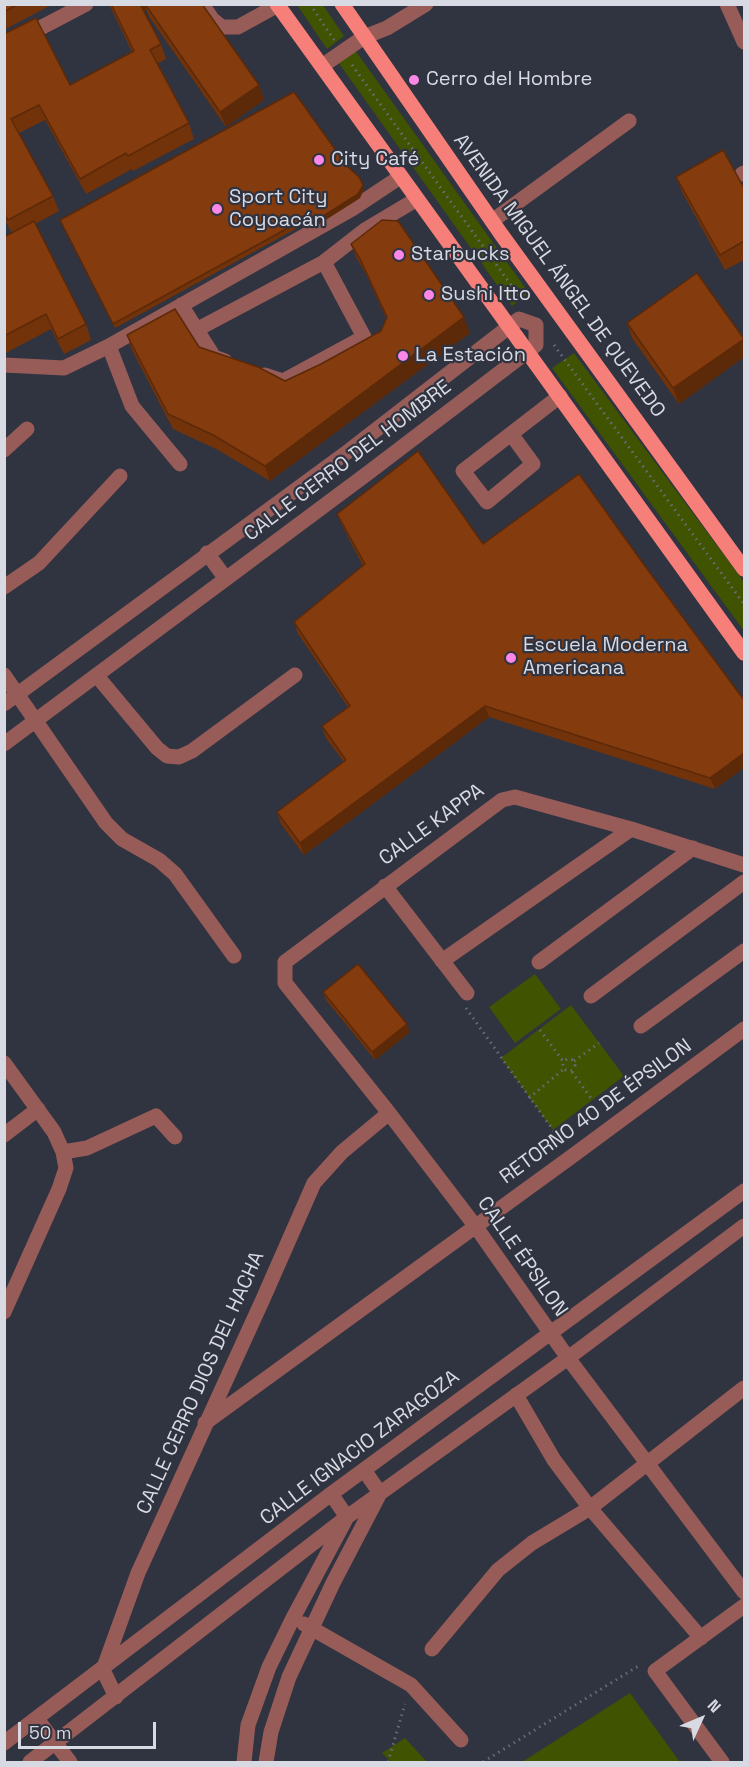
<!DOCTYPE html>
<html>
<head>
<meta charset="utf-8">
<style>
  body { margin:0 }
  #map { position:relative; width:749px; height:1767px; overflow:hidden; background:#303340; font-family:"Space Grotesk",sans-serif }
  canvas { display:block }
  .frame { position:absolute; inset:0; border:6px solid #d8dae3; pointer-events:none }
  .north { position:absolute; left:671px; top:1689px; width:60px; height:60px; -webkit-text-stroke:4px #303340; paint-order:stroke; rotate:46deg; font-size:16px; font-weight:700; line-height:24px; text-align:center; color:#d8dae3 }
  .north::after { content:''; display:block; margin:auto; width:21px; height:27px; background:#d8dae3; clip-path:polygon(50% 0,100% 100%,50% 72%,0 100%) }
  .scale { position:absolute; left:18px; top:1722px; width:138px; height:27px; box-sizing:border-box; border:3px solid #d8dae3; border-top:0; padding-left:8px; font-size:18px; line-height:21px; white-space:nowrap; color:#d8dae3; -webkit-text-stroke:4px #303340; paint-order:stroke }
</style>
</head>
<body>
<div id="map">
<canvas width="749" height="1767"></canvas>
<div class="frame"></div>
<div class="north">N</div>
<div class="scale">50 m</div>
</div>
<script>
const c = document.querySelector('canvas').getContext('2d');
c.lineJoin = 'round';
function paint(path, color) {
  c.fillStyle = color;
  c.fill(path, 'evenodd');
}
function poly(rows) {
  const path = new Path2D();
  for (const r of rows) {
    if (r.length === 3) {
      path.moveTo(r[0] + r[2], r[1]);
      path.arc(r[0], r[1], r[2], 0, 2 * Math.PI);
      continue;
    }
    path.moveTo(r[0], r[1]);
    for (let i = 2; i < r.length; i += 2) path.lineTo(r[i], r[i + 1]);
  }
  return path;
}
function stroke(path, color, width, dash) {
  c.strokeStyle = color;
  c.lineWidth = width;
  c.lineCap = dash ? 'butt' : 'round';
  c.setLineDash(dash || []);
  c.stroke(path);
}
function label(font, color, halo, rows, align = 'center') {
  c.font = font + ' "Space Grotesk",sans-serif';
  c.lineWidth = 4.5;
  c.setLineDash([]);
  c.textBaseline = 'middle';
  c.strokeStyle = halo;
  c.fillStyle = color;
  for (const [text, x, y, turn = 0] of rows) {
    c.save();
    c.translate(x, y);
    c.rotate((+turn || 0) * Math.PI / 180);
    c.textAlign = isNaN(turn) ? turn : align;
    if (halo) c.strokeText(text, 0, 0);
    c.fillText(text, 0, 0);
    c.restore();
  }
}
paint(poly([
  [297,5,323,5,344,36,327,49],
  [355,50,529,293,512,306,338,62],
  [574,353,744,582,744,631,552,368],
  [535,974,561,1009,515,1043,489,1007],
  [571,1005,624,1076,553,1130,501,1058],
  [630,1693,680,1762,522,1762],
  [405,1738,427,1762,391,1762,382,1753]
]), '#3f5300');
stroke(poly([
  [310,4,334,40],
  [352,65,524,303],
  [554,345,744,604],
  [466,1008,563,1144],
  [540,1030,563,1061],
  [569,1065,6],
  [574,1061,599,1043],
  [572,1072,593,1101],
  [529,1098,564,1069],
  [388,1762,405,1704],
  [483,1762,640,1665]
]), '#696c77', 3, [1.5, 4.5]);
stroke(poly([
  [202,4,212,19,222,27,238,27,278,5],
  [727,4,744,42],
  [4,47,86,4],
  [322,66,364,37,387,28,426,4],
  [742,174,744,173],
  [492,221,629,121],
  [181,305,214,357,225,361],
  [196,330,324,262,365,230,417,199],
  [4,365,64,368,109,346],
  [265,375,283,381,364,337,324,262],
  [511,434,533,464,487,502,463,471,560,396],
  [4,450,27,429],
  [180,464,132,406,109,346,352,209,400,177],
  [207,553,226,579],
  [4,587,39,563,120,476],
  [4,675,106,823,122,839,159,860,175,874,234,956],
  [97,676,157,748,167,756,179,757,192,751,295,675],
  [4,704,350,450,519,319,536,325],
  [4,744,368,473,536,345,536,325],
  [744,865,631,829,515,797,502,800,285,962,285,983,389,1113,476,1227,568,1358,744,1592],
  [385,886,467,993],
  [442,961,631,829],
  [539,962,693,848],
  [591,996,744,882],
  [641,1026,744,951],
  [4,1063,54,1132,63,1152,66,1168,59,1189,4,1312],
  [4,1135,38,1109],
  [63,1152,87,1148,156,1116,175,1137],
  [516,1395,554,1460,590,1508,701,1638],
  [205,1423,571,1157,744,1029],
  [304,1624,411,1685,461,1740],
  [432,1649,498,1570,532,1543,590,1508,744,1388],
  [116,1697,103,1670,138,1573,263,1299,314,1183,342,1152,389,1113],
  [37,1719,70,1762],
  [4,1743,331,1494,744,1191],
  [30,1762,347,1517,568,1358,744,1226],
  [244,1762,248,1725,269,1667,293,1618,347,1517,331,1494],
  [266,1762,271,1732,289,1677,333,1583,380,1493,364,1470],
  [722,1762,655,1671,744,1606]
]), '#975c58', 15);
stroke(poly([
  [277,4,744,653],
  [342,4,501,234,744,569]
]), '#f77f79', 15);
paint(poly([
  [4,4,53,4,4,30],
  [109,4,202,4,259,85,264,100,226,127,150,18,146,9,143,12,161,44,166,59,157,64,189,123,194,139,133,171,132,169,86,194,45,120,19,133,53,196,59,211,35,224,86,324,91,340,64,354,51,329,4,354,4,237,12,233,4,219,4,34,70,85,132,52],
  [347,166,364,189,360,198,316,226,312,220,115,328,60,220],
  [676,177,744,188,744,260,725,270,682,192],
  [351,244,470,333,270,481,218,450,173,429,132,350,127,335,199,347,285,381,321,364,381,331,386,318,366,274,357,259],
  [627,323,744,342,744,357,679,404,632,338],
  [337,514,483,544,642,562,715,789,489,717,304,855,281,824,277,812,344,762,326,738,322,726,348,707,298,634,294,622,363,566,342,525],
  [323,992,410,1032,375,1060,326,1000]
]), '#72330b');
paint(poly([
  [139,4,145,4,146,9,142,13],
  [259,85,264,100,226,127,220,112],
  [363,185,364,189,360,198,316,226,314,222],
  [464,317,470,333,270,481,265,466],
  [744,339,744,357,679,404,673,388],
  [485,706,489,717,304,855,300,843],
  [744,753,744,768,715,789,710,778],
  [407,1024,410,1032,375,1060,372,1052]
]), '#5c2909');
const building = poly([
  [4,4,18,4,4,12,4,4],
  [111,4,140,4,161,44,150,50,189,123,128,156,126,153,80,179,39,105,11,119,53,196,8,220,4,214,4,34,36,18,70,85,134,51,111,4],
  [145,4,202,4,259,85,220,112,145,4],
  [294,92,347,166,359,177,363,185,358,194,314,222,310,216,113,324,60,220,294,92],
  [723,150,744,188,744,241,720,255,676,177,723,150],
  [382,220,398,221,464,317,265,466,213,435,168,414,127,335,175,309,199,347,258,367,285,381,321,364,381,331,387,317,360,259,351,244,382,220],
  [34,221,86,324,58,339,46,314,4,336,4,237,34,221],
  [697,273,744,339,673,388,627,323,697,273],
  [418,451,483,544,579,474,642,562,744,700,744,753,710,778,485,706,300,843,277,812,346,760,322,726,350,706,294,622,365,564,337,514,418,451],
  [358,964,407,1024,372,1052,323,992,358,964]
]);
paint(building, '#843b0d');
stroke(building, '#5c2909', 1.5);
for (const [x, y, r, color] of [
  [414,80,6,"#fb87e6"],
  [319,160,6,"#fb87e6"],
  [217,209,6,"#fb87e6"],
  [399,255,6,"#fb87e6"],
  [429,295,6,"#fb87e6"],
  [403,356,6,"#fb87e6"],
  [511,658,6,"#fb87e6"]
]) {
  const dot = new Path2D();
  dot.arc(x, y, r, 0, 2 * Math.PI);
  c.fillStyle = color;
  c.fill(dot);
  stroke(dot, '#303340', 2);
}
label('20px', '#d8dae3', '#303340', [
  ["Cerro del Hombre",426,80],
  ["City Café",331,160],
  ["Sport City",229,198],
  ["Coyoacán",229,221],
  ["Starbucks",411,255],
  ["Sushi Itto",441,295],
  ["La Estación",415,356],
  ["Escuela Moderna",523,646],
  ["Americana",523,669]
], 'left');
label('20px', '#d8dae3', '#303340', [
  ["AVENIDA MIGUEL ÁNGEL DE QUEVEDO",559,276,54],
  ["CALLE CERRO DEL HOMBRE",348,461,-37],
  ["CALLE KAPPA",432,825,-36],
  ["RETORNO 4O DE ÉPSILON",596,1112,-36],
  ["CALLE ÉPSILON",522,1257,55],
  ["CALLE CERRO DIOS DEL HACHA",201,1383,-66],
  ["CALLE IGNACIO ZARAGOZA",360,1448,-37]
]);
</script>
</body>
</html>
